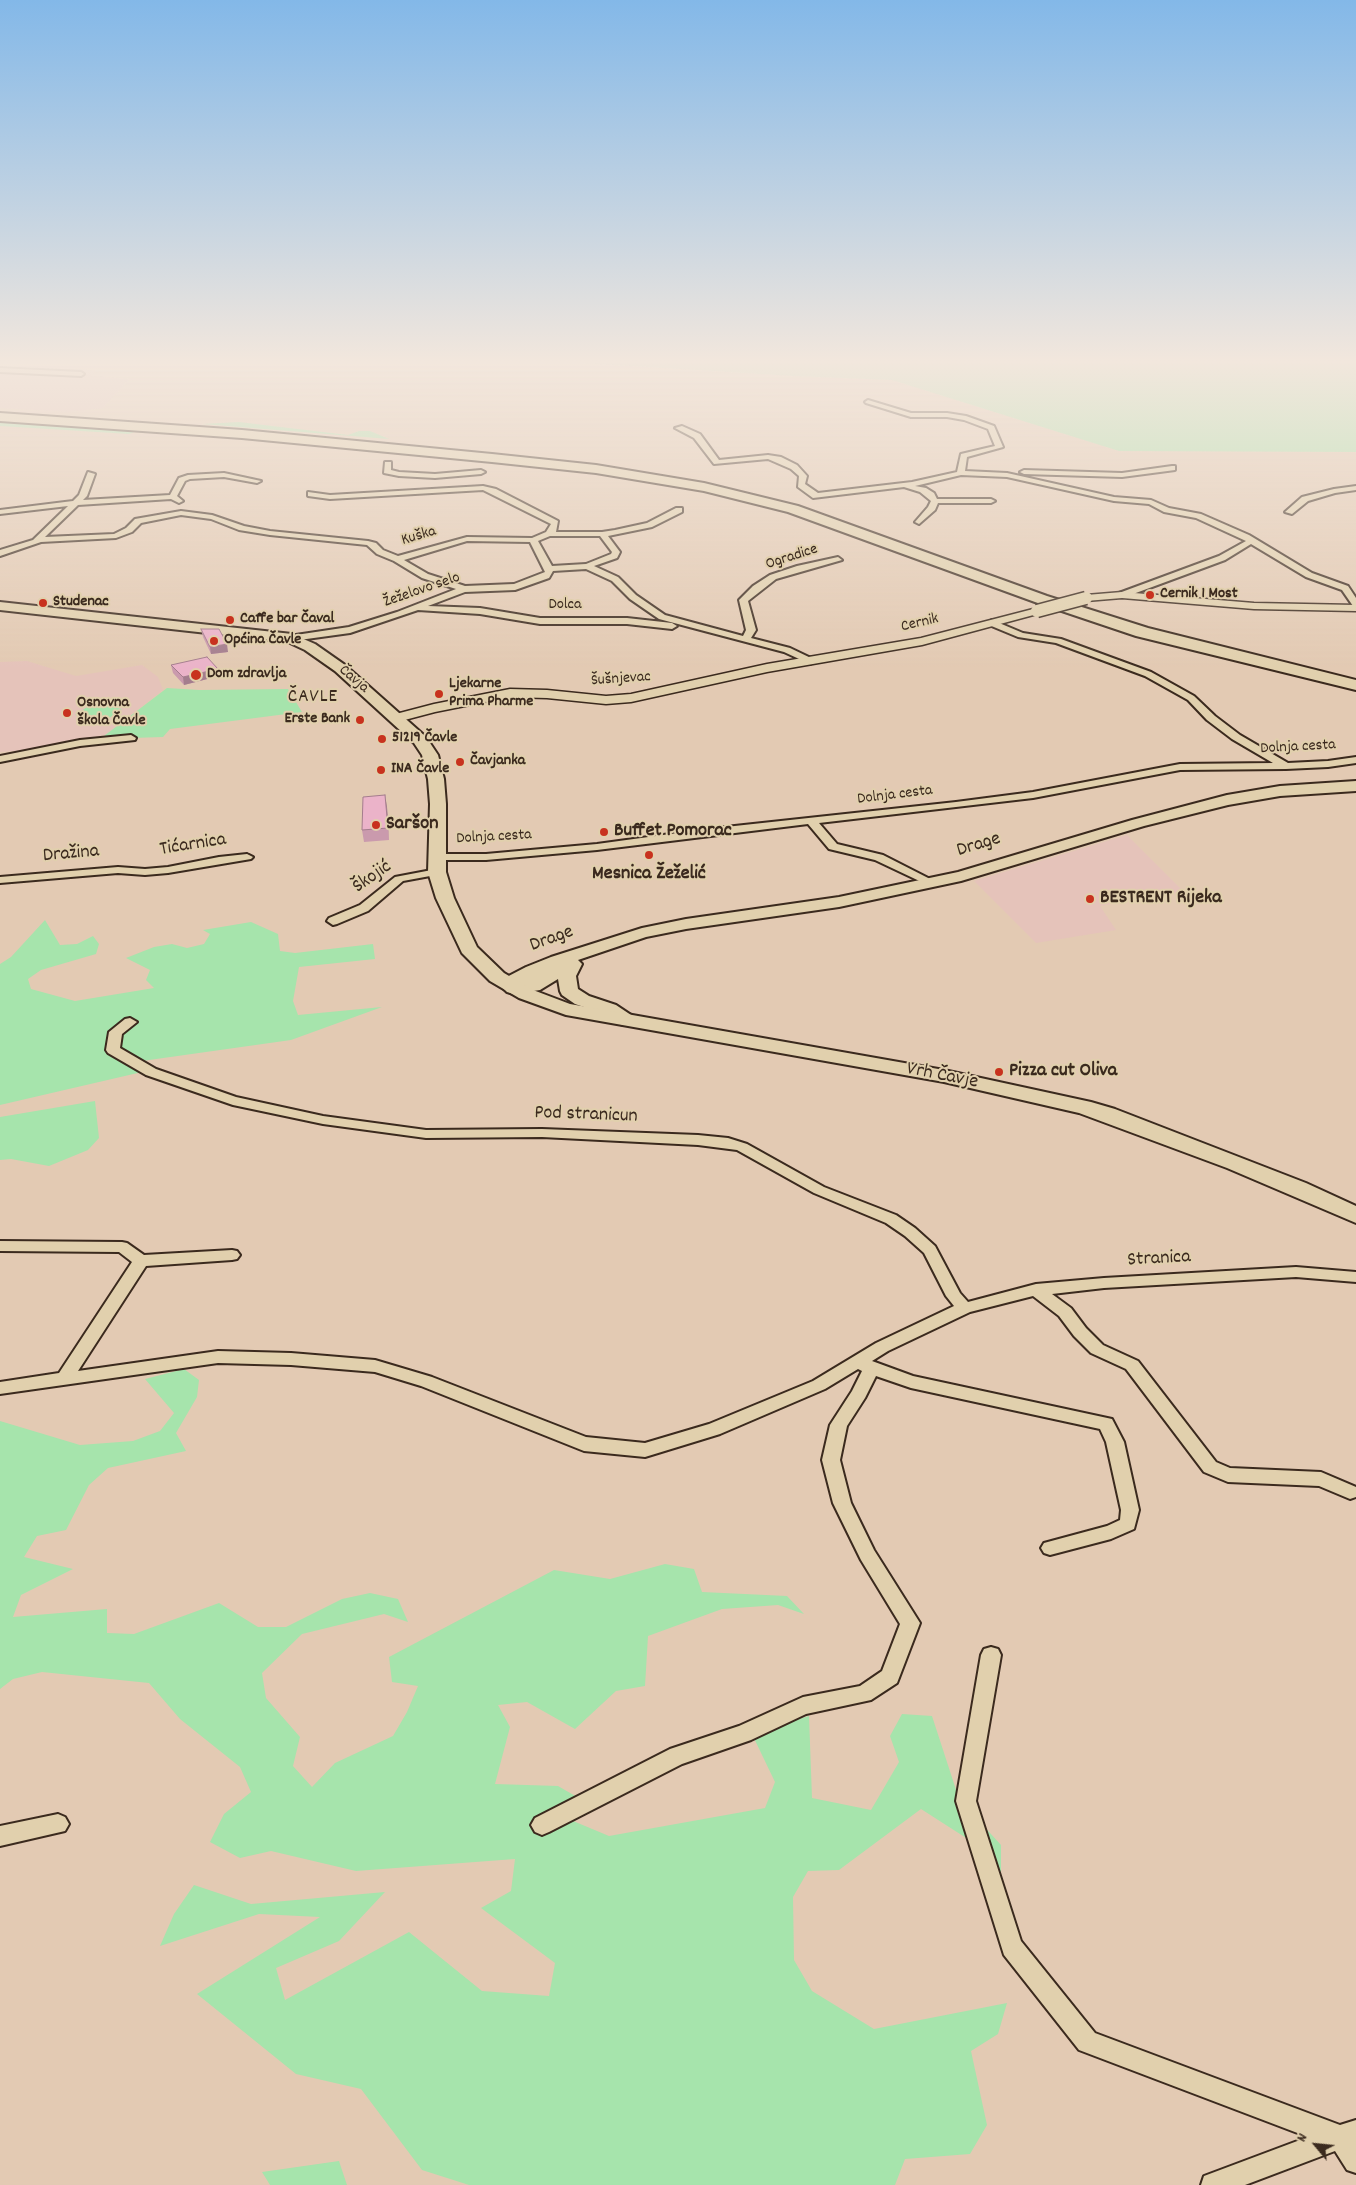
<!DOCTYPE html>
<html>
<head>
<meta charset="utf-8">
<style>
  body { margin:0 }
  #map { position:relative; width:1356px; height:2185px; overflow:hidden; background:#e3cab3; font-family:Dekko,sans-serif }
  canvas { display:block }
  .north { position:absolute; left:1291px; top:2120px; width:50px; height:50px; -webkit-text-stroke:4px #e1d0ad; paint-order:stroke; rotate:298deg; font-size:14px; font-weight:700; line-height:20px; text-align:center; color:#3b2a1e }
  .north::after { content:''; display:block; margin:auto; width:18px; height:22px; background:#3b2a1e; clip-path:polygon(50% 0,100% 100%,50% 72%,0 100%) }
</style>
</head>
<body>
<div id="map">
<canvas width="1356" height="2185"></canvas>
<div class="north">N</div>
</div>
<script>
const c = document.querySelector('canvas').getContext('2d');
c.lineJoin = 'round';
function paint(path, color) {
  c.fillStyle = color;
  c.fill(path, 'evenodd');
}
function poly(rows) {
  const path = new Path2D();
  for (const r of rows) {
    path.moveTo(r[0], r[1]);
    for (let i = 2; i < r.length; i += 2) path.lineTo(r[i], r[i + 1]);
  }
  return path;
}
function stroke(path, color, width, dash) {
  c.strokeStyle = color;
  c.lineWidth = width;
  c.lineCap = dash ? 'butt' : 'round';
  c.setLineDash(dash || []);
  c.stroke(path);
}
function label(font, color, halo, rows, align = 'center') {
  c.font = font + ' Dekko,sans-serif';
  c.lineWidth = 4;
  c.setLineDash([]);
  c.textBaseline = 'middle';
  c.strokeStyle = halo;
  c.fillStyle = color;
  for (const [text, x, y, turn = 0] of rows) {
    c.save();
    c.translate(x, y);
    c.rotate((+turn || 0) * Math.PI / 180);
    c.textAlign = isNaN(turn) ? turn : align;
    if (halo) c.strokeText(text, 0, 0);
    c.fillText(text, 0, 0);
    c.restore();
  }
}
paint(poly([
  [0,368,79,369,95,371,91,376,129,379,103,408,69,412,0,408],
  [27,661,76,676,142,665,158,677,163,690,105,735,28,750,0,752,0,662],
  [1127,835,1183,891,1100,906,1116,930,1036,943,974,881]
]), '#e5c3ba');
paint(poly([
  [583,363,1356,363,1356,452,1119,451,892,380,793,376],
  [0,419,142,429,129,434,0,426],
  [239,422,348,435,359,431,370,431,389,439,202,424],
  [167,688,199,690,288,689,302,712,170,729,163,737,100,739],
  [93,703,122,709,105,721,75,715],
  [45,920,60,945,77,944,93,936,99,944,96,954,41,970,28,979,31,989,75,1001,154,988,146,980,150,970,126,958,154,947,172,944,187,948,204,944,210,934,203,930,251,922,278,934,280,951,295,953,373,944,375,959,299,967,293,1001,298,1015,382,1007,291,1040,135,1062,142,1072,0,1105,0,964,11,957],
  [95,1101,99,1138,88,1150,49,1166,11,1159,0,1160,0,1117],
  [184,1369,199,1380,197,1397,176,1433,186,1451,108,1468,89,1485,66,1530,37,1536,24,1557,73,1569,21,1595,13,1617,107,1609,107,1633,134,1634,219,1603,258,1627,286,1627,342,1599,370,1593,398,1599,408,1622,384,1614,302,1634,262,1673,266,1698,300,1737,293,1766,312,1787,335,1763,393,1736,407,1712,418,1686,392,1682,389,1657,554,1570,610,1579,665,1564,694,1569,702,1592,787,1596,804,1614,778,1605,722,1609,648,1636,645,1686,616,1691,575,1729,527,1702,498,1705,510,1727,495,1784,558,1786,584,1801,554,1813,609,1836,765,1808,775,1782,751,1732,809,1716,812,1798,871,1810,899,1762,890,1736,902,1714,932,1716,959,1799,1001,1845,1001,1902,974,1843,921,1809,839,1870,808,1871,793,1897,794,1960,812,1991,874,2029,1007,2003,998,2034,971,2051,987,2125,970,2154,905,2159,895,2185,469,2185,422,2170,361,2089,296,2074,197,1994,320,1917,259,1914,160,1946,174,1914,194,1885,251,1904,385,1892,339,1941,276,1968,285,2000,409,1932,482,1991,549,1996,555,1963,481,1908,511,1891,515,1859,356,1871,271,1851,240,1858,210,1842,224,1814,251,1792,240,1767,180,1719,149,1683,42,1672,13,1679,0,1689,0,1421,80,1445,133,1441,160,1431,174,1413,145,1379],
  [339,2161,347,2185,270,2185,262,2172]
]), '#a6e4ac');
const minor = poly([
  [0,368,81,372,84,374,81,376,0,372,0,368],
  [868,400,911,413,947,413,966,416,994,426,1003,447,967,457,965,471,1007,473,1114,497,1151,500,1169,508,1201,514,1249,535,1312,573,1348,586,1356,598,1356,607,1353,606,1342,590,1306,577,1251,544,1225,560,1125,597,1119,597,1119,593,1219,556,1246,541,1196,518,1164,512,1149,504,1114,501,1007,477,961,475,915,486,926,488,934,493,937,499,991,499,995,501,991,503,938,503,935,510,919,524,915,522,928,507,931,501,920,492,904,487,813,498,798,487,799,476,791,469,768,459,714,464,694,438,675,428,682,426,700,434,719,460,768,455,781,457,797,465,807,476,805,484,818,493,912,482,957,472,961,454,995,446,988,429,964,420,947,417,911,417,866,403,865,402,868,400],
  [385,462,391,462,391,470,399,472,435,474,481,470,485,472,481,474,435,478,399,476,384,473,385,462],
  [1172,466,1175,466,1175,470,1122,477,1024,474,1020,472,1024,470,1122,473,1172,466],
  [88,472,95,474,87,496,83,500,170,495,179,478,188,475,224,473,261,481,257,483,224,477,190,479,185,481,177,496,183,501,179,503,171,499,78,505,45,537,114,534,126,528,135,519,181,511,212,515,244,526,270,531,368,541,376,543,383,550,398,556,467,537,532,538,546,532,551,524,483,490,330,499,308,496,308,492,330,495,483,486,496,489,558,521,556,532,602,532,615,530,647,523,676,508,682,508,682,512,652,527,608,536,620,552,617,558,594,566,618,577,636,595,665,615,743,636,746,630,739,600,753,586,770,575,797,566,838,557,842,560,776,579,748,601,756,630,751,638,790,648,813,659,815,661,810,664,784,652,659,619,630,599,612,581,586,569,553,571,549,578,515,590,465,592,428,606,480,608,540,618,627,618,672,623,677,626,672,629,627,624,540,624,480,614,418,610,350,633,292,641,289,640,289,636,349,627,397,612,456,589,422,578,394,561,377,554,367,545,270,535,239,530,211,519,181,515,141,523,132,532,116,538,41,542,0,556,0,550,33,540,68,506,0,514,0,510,73,501,79,495,88,472],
  [550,536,600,536,612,552,611,554,586,564,552,566,538,541,550,536],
  [467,541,530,542,545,572,514,584,465,586,428,574,404,560,467,541],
  [1356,486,1356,490,1335,493,1308,501,1292,514,1285,512,1302,497,1334,489,1356,486],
  [992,620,1023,633,1061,639,1151,672,1194,696,1215,716,1240,735,1288,763,1328,761,1356,757,1356,763,1328,767,1286,769,1180,770,1033,798,819,823,837,844,883,855,934,881,936,883,930,886,875,860,829,849,808,824,597,850,486,860,437,860,431,857,437,854,486,854,597,844,707,829,956,802,1033,792,1180,764,1273,763,1232,739,1207,720,1188,700,1145,676,1056,643,1018,637,989,625,987,623,992,620],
  [131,735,136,738,135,740,80,746,0,762,0,756,80,740,131,735],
  [247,854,253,857,251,859,168,873,145,875,118,873,0,883,0,877,118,867,145,869,168,867,219,857,247,854],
  [437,869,443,872,441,874,403,881,368,911,337,924,333,925,327,921,329,918,360,905,395,877,437,869],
  [130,1018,137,1022,122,1034,120,1048,156,1069,236,1097,323,1116,426,1130,542,1129,698,1135,728,1138,747,1144,824,1187,896,1215,915,1228,935,1246,960,1293,968,1302,1036,1284,1104,1278,1296,1267,1356,1272,1356,1282,1296,1277,1104,1288,1052,1294,1071,1308,1086,1328,1103,1345,1138,1361,1216,1462,1230,1468,1321,1472,1356,1487,1356,1497,1350,1499,1319,1486,1228,1482,1204,1472,1126,1369,1091,1353,1074,1336,1059,1316,1033,1296,970,1312,888,1351,872,1361,913,1376,1112,1419,1124,1442,1139,1510,1134,1529,1111,1539,1050,1555,1044,1553,1041,1548,1044,1543,1107,1526,1120,1520,1121,1510,1106,1442,1100,1429,911,1388,876,1376,865,1398,847,1426,840,1460,851,1503,874,1550,920,1623,897,1683,871,1700,806,1714,751,1740,682,1764,549,1832,542,1835,535,1832,531,1825,535,1818,670,1749,739,1726,803,1697,860,1686,882,1671,900,1624,861,1560,833,1503,822,1460,830,1425,852,1391,862,1371,858,1369,825,1389,720,1434,645,1457,584,1451,421,1386,375,1372,291,1365,218,1363,0,1394,0,1382,59,1373,132,1262,119,1252,0,1251,0,1241,122,1242,127,1243,144,1255,232,1250,237,1251,240,1255,237,1259,232,1260,146,1266,78,1371,218,1351,291,1353,375,1360,432,1377,586,1437,645,1443,709,1424,813,1381,876,1343,954,1306,946,1296,924,1253,905,1236,886,1223,814,1193,737,1150,698,1145,542,1137,426,1138,323,1124,233,1105,146,1075,108,1053,106,1050,109,1032,125,1019,130,1018],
  [991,1647,998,1649,1001,1655,976,1801,1021,1941,1095,2033,1340,2125,1356,2120,1356,2173,1347,2170,1335,2151,1245,2185,1201,2185,1204,2176,1308,2137,1079,2050,1004,1955,956,1801,981,1655,984,1649,991,1647],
  [58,1814,65,1817,69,1824,65,1831,0,1846,0,1826,58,1814]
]);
const tertiary = poly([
  [1122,592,1254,603,1356,605,1356,611,1254,609,1122,598,1086,601,1080,598,1086,595,1122,592],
  [1037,608,1043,611,1041,613,922,645,767,672,631,702,606,704,547,698,510,697,435,712,397,722,391,718,392,715,434,704,510,689,547,690,606,696,631,694,767,664,921,638,1037,608]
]);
const secondary = poly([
  [1356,781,1356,791,1280,796,1228,805,1144,826,961,881,839,907,686,929,646,937,578,960,582,964,576,976,578,989,589,996,616,1005,631,1015,633,1019,631,1023,624,1025,617,1023,602,1013,575,1004,562,995,560,991,558,979,540,990,514,994,507,992,499,984,501,980,526,967,551,957,642,928,686,919,839,897,958,872,1132,820,1227,795,1280,786,1356,781]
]);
const primary = poly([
  [0,602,292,634,315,644,345,665,426,737,438,755,444,779,446,804,446,872,454,898,477,947,504,973,533,990,570,1004,944,1070,1091,1102,1115,1109,1306,1183,1356,1206,1356,1223,1227,1168,1079,1113,944,1082,566,1015,519,998,490,981,462,953,436,898,428,872,430,804,428,779,422,755,414,743,335,671,305,650,288,642,0,610,0,602]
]);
const motorway = poly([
  [0,413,242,430,492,454,596,465,704,483,798,506,1047,596,1148,628,1356,680,1356,690,1136,636,1035,602,788,512,704,491,596,473,492,462,242,438,0,421,0,413]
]);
stroke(minor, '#3b2a1e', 4);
stroke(tertiary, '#3b2a1e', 3);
stroke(secondary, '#3b2a1e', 4);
stroke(primary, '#3b2a1e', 4);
stroke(motorway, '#3b2a1e', 4);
paint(minor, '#e1d0ad');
paint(tertiary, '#e1d0ad');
paint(secondary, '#e1d0ad');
paint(primary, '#e1d0ad');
paint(motorway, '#e1d0ad');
const tertiaryBridge = poly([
  [1037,611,1086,598]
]);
stroke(tertiaryBridge, '#3b2a1e', 15, []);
stroke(tertiaryBridge, '#e1d0ad', 12);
paint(poly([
  [201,629,228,652,211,654,203,637],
  [171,665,218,669,219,676,184,685,173,673],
  [387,807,389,840,364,842,362,830]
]), '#ca9aad');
paint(poly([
  [227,644,228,652,211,654,210,647],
  [218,669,219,676,184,685,183,677],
  [385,795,387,807,389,840,388,828]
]), '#a47d8d');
const building = poly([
  [201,629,219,629,227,644,210,647,201,629],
  [207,657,218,669,183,677,171,665,207,657],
  [385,795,388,828,362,830,363,797,385,795]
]);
paint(building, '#ebb3c9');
stroke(building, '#a47d8d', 1);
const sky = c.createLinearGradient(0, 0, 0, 669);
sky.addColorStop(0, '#83b8e8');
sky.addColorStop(0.54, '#f2e7dd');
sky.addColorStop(1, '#f2e7dd00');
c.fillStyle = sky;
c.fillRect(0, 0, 1356, 669);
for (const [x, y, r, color] of [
  [1150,595,5,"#c8321e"],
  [43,603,5,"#c8321e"],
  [230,620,5,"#c8321e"],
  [214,641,5,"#c8321e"],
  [196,675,6,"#c8321e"],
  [439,694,5,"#c8321e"],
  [67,713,5,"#c8321e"],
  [360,720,5,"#c8321e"],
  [382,739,5,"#c8321e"],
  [460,762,5,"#c8321e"],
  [381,770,5,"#c8321e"],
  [376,825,5,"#c8321e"],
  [604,832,5,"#c8321e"],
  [649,855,5,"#c8321e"],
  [1090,899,5,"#c8321e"],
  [999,1072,5,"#c8321e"]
]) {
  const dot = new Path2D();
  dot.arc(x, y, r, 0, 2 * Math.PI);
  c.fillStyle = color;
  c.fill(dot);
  stroke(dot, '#e1d0ad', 2);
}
label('16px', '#3b2a1e', '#e1d0ad', [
  ["Kuška",419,537,-16],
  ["Ogradice",792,558,-18],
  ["Žeželovo selo",422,591,-19],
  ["Dolca",565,606],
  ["Cernik",920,624,-13],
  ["Čavja",353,680,40],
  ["Šušnjevac",621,680,-4],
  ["Dolnja cesta",1298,748,-3],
  ["Dolnja cesta",895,796,-7],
  ["Dolnja cesta",494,838,-3]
]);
label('bold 16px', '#3b2a1e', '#e1d0ad', [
  ["Cernik 1 Most",1160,595],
  ["Studenac",53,603],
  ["Caffe bar Čaval",240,620],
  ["Općina Čavle",224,641],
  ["Dom zdravlja",207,675],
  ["Ljekarne",449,685],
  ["Prima Pharme",449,703],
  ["Osnovna",77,704],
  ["škola Čavle",77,722],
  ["Erste Bank",350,720,"right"],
  ["51219 Čavle",392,739],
  ["Čavjanka",470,762],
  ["INA Čavle",391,770]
], 'left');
c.letterSpacing = '1px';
label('19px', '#3b2a1e', '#e1d0ad', [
  ["ČAVLE",313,698]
]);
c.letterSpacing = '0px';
label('bold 20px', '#3b2a1e', '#e1d0ad', [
  ["Saršon",386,825],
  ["Buffet Pomorac",614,832],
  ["Mesnica Žeželić",649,875,"center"],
  ["BESTRENT Rijeka",1100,899],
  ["Pizza cut Oliva",1009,1072]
], 'left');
label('20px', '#3b2a1e', '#e1d0ad', [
  ["Tićarnica",193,846,-9],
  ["Drage",979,846,-17],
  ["Dražina",71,855,-5],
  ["Škojić",373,878,-35],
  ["Drage",552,940,-20],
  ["Vrh Čavje",942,1077,11],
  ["Pod stranicun",586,1116,2],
  ["Stranica",1159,1260,-3]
]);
</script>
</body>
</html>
